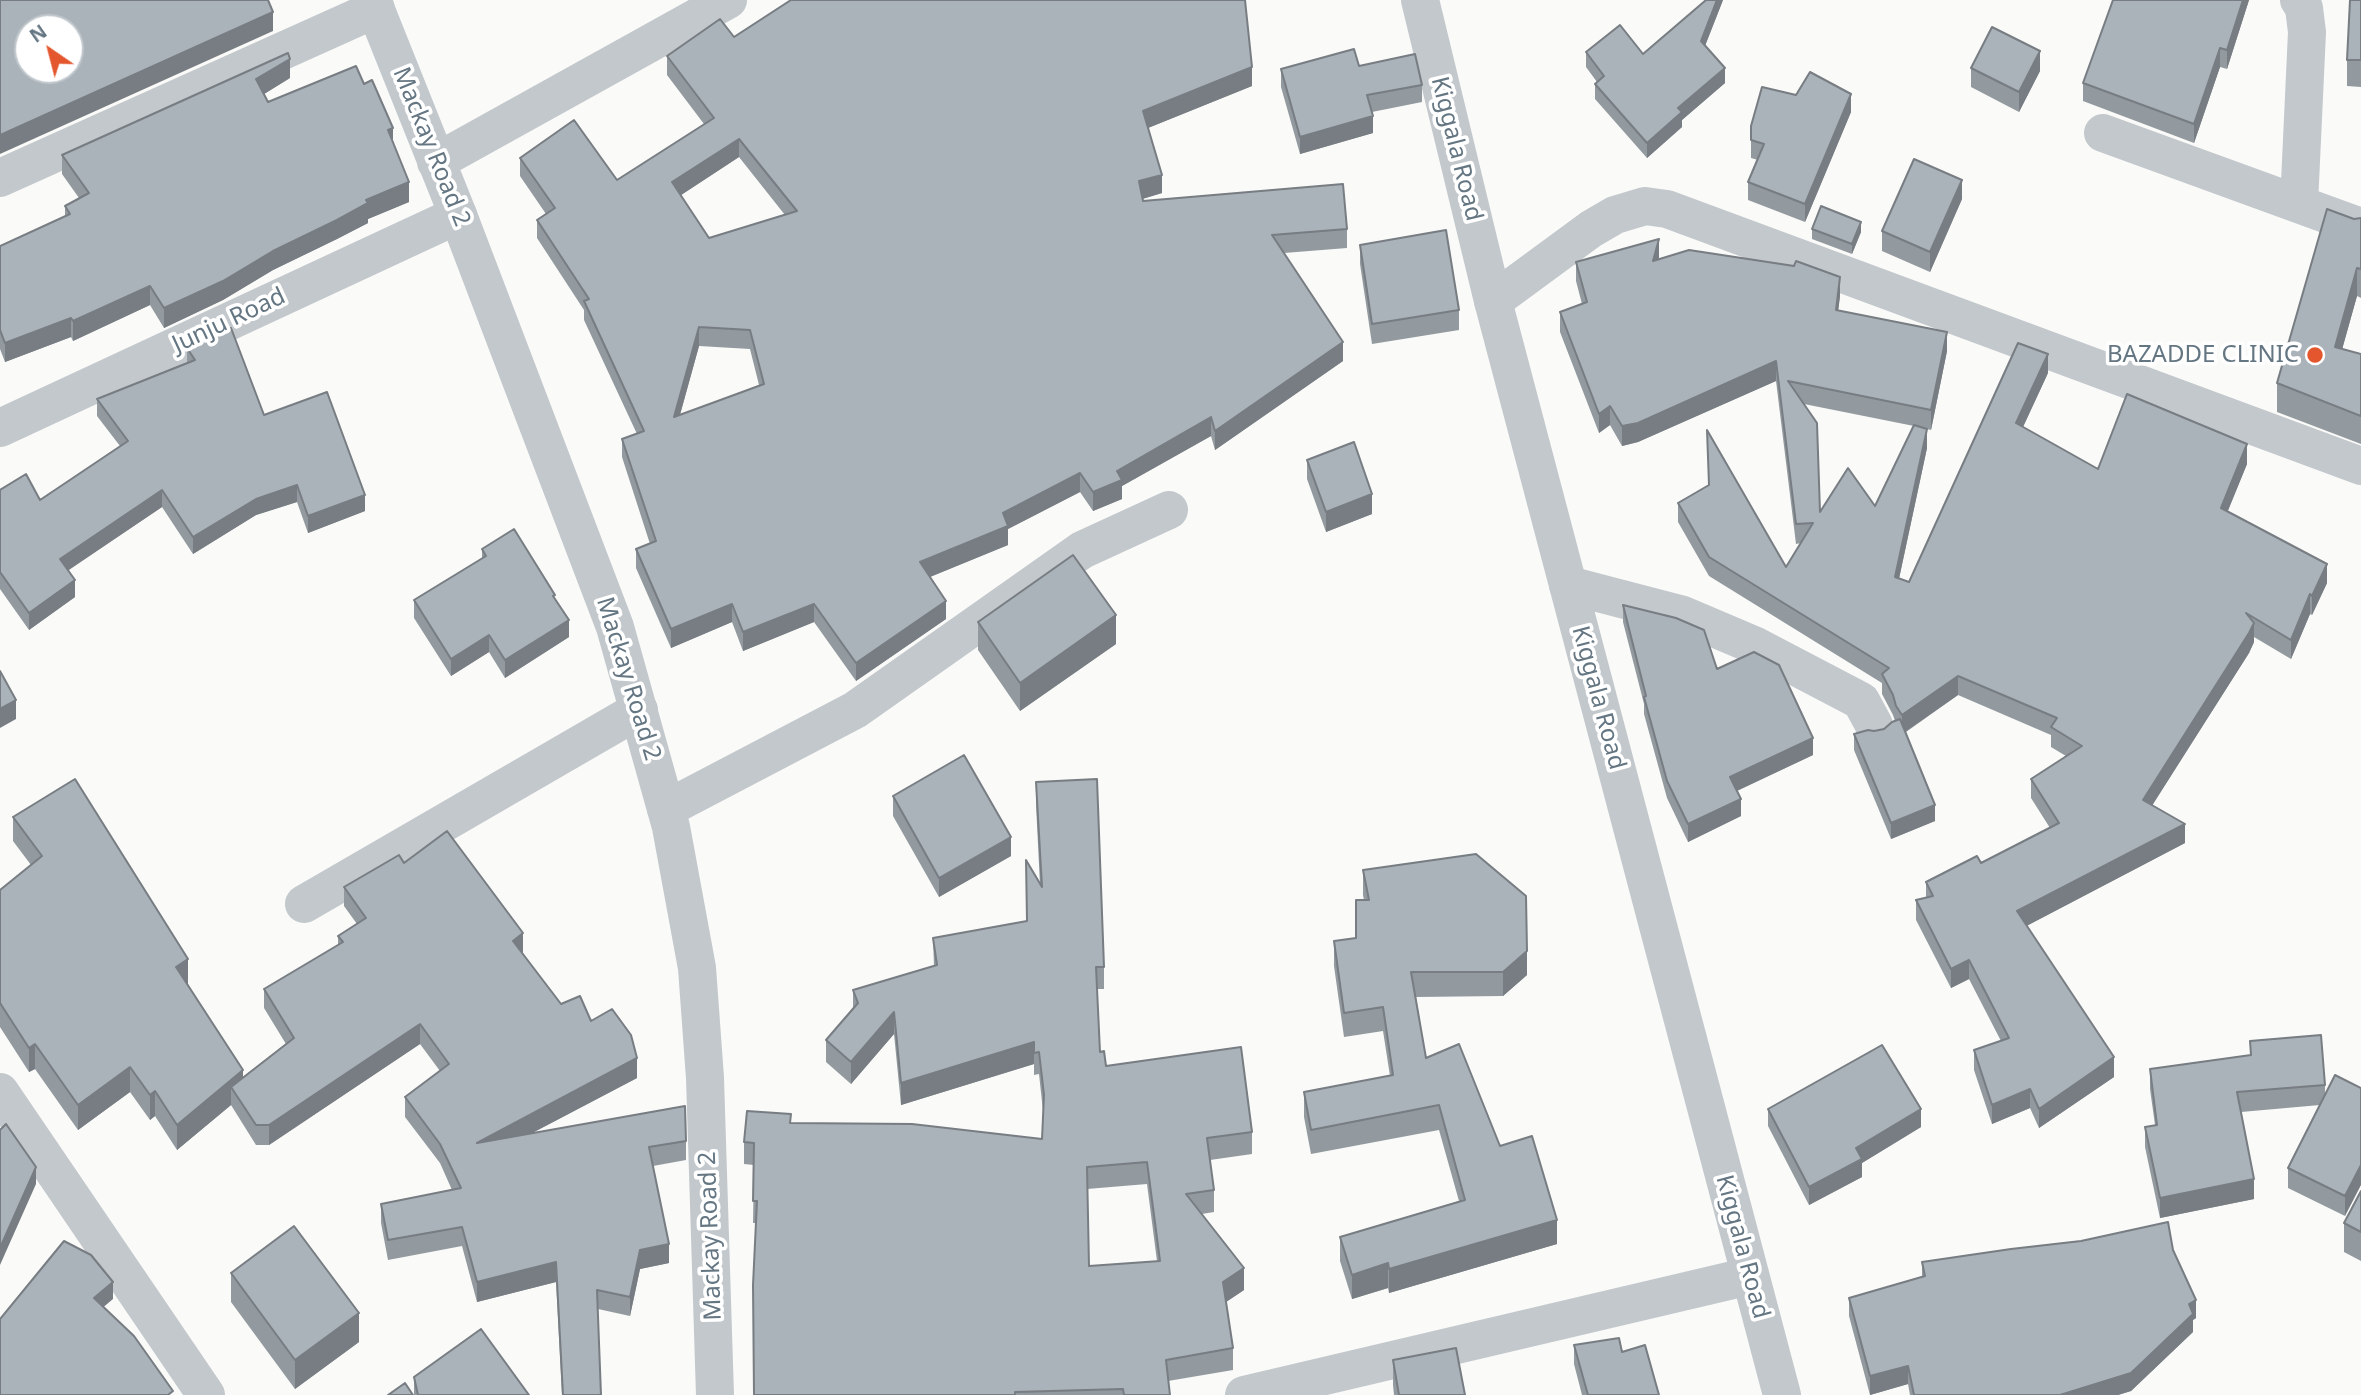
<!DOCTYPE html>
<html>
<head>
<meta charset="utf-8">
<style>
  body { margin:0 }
  #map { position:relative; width:2361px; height:1395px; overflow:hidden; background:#fafaf8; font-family:"Noto Sans",sans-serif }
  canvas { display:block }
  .north { position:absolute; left:14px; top:14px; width:70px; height:70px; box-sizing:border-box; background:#fff; border:2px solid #c1c8cd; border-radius:50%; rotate:325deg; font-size:19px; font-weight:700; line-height:28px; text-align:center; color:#657683 }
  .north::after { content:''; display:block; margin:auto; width:24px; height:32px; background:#e4572e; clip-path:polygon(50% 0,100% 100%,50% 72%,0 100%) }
</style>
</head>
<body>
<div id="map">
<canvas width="2361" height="1395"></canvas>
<div class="north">N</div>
</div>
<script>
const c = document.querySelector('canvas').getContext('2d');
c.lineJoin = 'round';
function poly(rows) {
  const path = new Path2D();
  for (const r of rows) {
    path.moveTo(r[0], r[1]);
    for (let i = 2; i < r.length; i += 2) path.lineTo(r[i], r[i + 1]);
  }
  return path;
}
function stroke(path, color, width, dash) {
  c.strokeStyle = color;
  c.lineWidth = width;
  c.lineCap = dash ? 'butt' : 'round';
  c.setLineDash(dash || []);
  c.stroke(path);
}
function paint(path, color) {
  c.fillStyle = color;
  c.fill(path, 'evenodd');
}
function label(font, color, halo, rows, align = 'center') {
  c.font = font + ' "Noto Sans",sans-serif';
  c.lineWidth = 7;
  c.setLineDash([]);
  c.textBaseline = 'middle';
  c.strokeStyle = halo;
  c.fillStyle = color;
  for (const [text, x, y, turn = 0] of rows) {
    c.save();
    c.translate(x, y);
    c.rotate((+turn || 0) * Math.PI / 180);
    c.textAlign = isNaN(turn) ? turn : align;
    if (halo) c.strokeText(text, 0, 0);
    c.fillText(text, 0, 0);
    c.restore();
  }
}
stroke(poly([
  [2299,0,2304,8,2307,32,2299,204],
  [2103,133,2361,227],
  [0,178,376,9],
  [1493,301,1591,229,1615,215,1645,206,1667,209,2361,466],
  [0,428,458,215],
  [1568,585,1683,615,1756,646,1861,701,1874,725],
  [666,809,855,710,1082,550,1169,510],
  [304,904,639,710],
  [0,1092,206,1395],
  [1244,1395,1750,1276]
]), '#c3c8cc', 38);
stroke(poly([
  [372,0,458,215,615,627,671,827,697,968,705,1078,715,1395],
  [1420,0,1493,301,1782,1395],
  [436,162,728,0]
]), '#c3c8cc', 38);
paint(poly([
  [1723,0,1705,46,1725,83,1682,120,1682,127,1647,158,1595,99,1595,84,1597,82,1586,67,1586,52,1643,54],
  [2113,0,2249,0,2227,69,2220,67,2194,143,2083,101,2083,83],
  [2361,0,2361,87,2347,86,2347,60],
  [734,37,1252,86,1148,128,1162,193,1142,199,1143,201,1347,229,1347,248,1284,253,1343,361,1215,450,1211,436,1122,486,1122,499,1093,511,1080,492,1008,529,1008,545,930,577,946,619,856,681,814,622,743,651,732,622,671,648,636,568,636,549,650,544,622,457,622,439,637,434,584,320,584,310,537,238,537,220,546,214,520,176,520,158,617,180,704,124,667,75,667,56],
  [739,157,785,215,709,238,681,195],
  [699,346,750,349,759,385,680,415],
  [1359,66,1422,85,1422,102,1372,112,1373,133,1300,154,1281,87,1281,69],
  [1971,68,2040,71,2019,112,1971,87],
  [290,78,264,94,268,102,364,84,393,143,409,202,368,219,368,223,337,239,273,270,223,300,164,328,150,305,73,341,71,337,5,362,0,349,0,246,65,216,65,206,79,198,62,174,62,155],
  [1851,112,1805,222,1748,200,1748,182,1758,160,1751,158,1751,126],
  [1962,199,1930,272,1882,251,1882,231],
  [2361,218,2361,298,2357,296,2342,349,2361,354,2361,444,2277,412,2277,383,2354,219],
  [1812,229,1861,232,1852,254,1812,239],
  [1360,245,1459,310,1459,330,1372,344,1360,264],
  [1659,259,1840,296,1838,310,1947,351,1931,430,1927,429,1927,448,1899,579,1909,582,2048,373,2023,427,2098,469,2247,464,2227,512,2327,583,2312,615,2310,614,2291,659,2254,637,2254,642,2249,653,2152,805,2185,843,2026,926,2114,1077,2039,1128,2030,1108,1992,1124,1974,1070,1974,1050,2001,1041,1969,979,1951,988,1916,920,1916,900,1926,898,1926,882,1981,863,2050,828,2031,798,2031,779,2066,756,2051,747,2051,735,1958,695,1906,732,1935,821,1891,839,1854,750,1854,734,1884,729,1895,721,1893,715,1882,694,1882,683,1709,576,1678,522,1678,503,1709,485,1707,430,1786,567,1801,543,1796,544,1776,381,1638,442,1622,446,1610,425,1599,433,1560,332,1560,312,1582,304,1576,281,1576,262],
  [1804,404,1914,426,1875,506,1820,512],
  [187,348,264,415,365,511,308,533,297,502,256,515,193,554,162,507,68,570,75,597,29,630,0,589,0,490,40,500,120,446,97,416,97,399,187,362],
  [1307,460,1372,514,1326,532,1307,479],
  [482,549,555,600,569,637,505,678,489,652,451,676,414,618,414,600,482,559],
  [1623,605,1717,669,1813,755,1737,791,1741,816,1688,842,1667,798,1644,714,1644,704,1623,622],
  [978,622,1116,644,1020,711,978,650],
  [1036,782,1104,967,1104,989,1097,989,1100,1052,1106,1066,1252,1132,1252,1154,1210,1160,1214,1190,1214,1212,1202,1214,1244,1290,1226,1302,1233,1348,1233,1370,1168,1381,1170,1395,753,1395,756,1223,753,1223,754,1165,744,1164,744,1142,791,1123,1042,1139,1043,1111,1039,1074,1034,1075,1034,1064,901,1105,894,1034,851,1084,826,1062,826,1040,853,1008,853,990,934,966,933,938,1027,921,1026,860,1040,885,1036,804],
  [1147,1184,1157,1261,1089,1266,1087,1189],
  [893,796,1011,856,939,897,893,816],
  [13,817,188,984,243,1077,286,1044,264,1008,264,989,338,945,338,936,357,924,344,906,344,887,404,863,523,952,522,953,561,1004,591,1021,637,1078,532,1133,686,1141,686,1160,653,1166,669,1263,640,1269,630,1316,598,1309,601,1395,562,1395,556,1282,477,1302,462,1246,388,1260,381,1223,381,1204,452,1190,440,1163,405,1117,405,1097,440,1071,420,1044,269,1145,256,1145,231,1105,177,1150,155,1116,150,1120,130,1092,78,1130,35,1069,29,1072,0,1027,0,890,31,865,13,841],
  [1363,870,1527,975,1503,996,1416,997,1426,1058,1500,1146,1557,1244,1389,1293,1388,1288,1352,1299,1340,1261,1340,1237,1459,1201,1439,1130,1311,1154,1304,1117,1304,1092,1390,1076,1383,1031,1344,1037,1334,966,1334,941,1356,938,1364,900,1363,895],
  [2250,1041,2325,1085,2325,1095,2361,1088,2345,1216,2288,1188,2288,1168,2320,1105,2241,1112,2254,1199,2160,1218,2145,1147,2145,1127,2155,1125,2150,1089,2150,1069,2250,1055],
  [1768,1109,1921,1127,1862,1163,1862,1177,1809,1205,1768,1126],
  [2361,1191,2361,1261,2344,1252,2344,1223],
  [2173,1250,2196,1318,2193,1320,2193,1332,2131,1391,2118,1395,1910,1395,1908,1384,1870,1395,1849,1316,1849,1298,1922,1277,1922,1262],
  [231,1273,359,1342,295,1389,231,1302],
  [1574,1345,1622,1352,1659,1395,1582,1395,1574,1364],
  [1393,1360,1465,1395,1394,1395,1393,1385],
  [414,1377,529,1395,414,1395]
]), '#929a9f');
paint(poly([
  [1717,0,1723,0,1701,56,1701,41],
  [2243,0,2249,0,2227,69,2227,50],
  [273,12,273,31,0,154,0,135],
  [2220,48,2220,67,2194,143,2194,124],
  [2040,51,2040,71,2019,112,2019,92],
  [290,59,290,78,256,99,256,79],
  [1252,67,1252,86,1143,130,1143,111],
  [1725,68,1725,83,1682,120,1682,127,1647,158,1647,143,1678,108],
  [1851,94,1851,112,1805,222,1805,204],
  [1373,116,1373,133,1300,154,1300,137],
  [393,128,393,148,388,130],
  [739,139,739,157,672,201,672,182],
  [1162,175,1162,193,1139,200,1139,181],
  [1962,180,1962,199,1930,272,1930,252],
  [409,182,409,202,368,219,368,223,337,239,273,270,223,300,164,328,164,308,366,200],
  [1861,222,1861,232,1852,254,1852,244],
  [1659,239,1659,259,1653,261],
  [2357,268,2357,296,2335,375,2335,347],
  [1840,277,1840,296,1836,329,1836,310],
  [150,286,150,305,73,341,73,321],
  [71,318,71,337,5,362,5,343],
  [699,327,699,346,674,436,674,417],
  [1947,332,1947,351,1931,430,1931,410],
  [1343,342,1343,361,1215,450,1215,431],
  [2048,354,2048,373,2016,442,2016,423],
  [1776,361,1776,381,1638,442,1622,446,1622,426],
  [1610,406,1610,425,1599,433,1599,414],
  [1211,417,1211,436,1122,486,1122,499,1093,511,1093,492,1117,471],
  [1927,429,1927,448,1895,597,1895,577],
  [2247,444,2247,464,2221,528,2221,508],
  [1080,473,1080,492,1008,529,1008,545,920,581,920,562,1003,513],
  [297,485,297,502,256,515,193,554,193,537,256,499],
  [162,490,162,507,60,576,60,559],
  [1372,494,1372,514,1326,532,1326,512],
  [365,495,365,511,308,533,308,516],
  [2327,564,2327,583,2312,615,2312,596],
  [75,580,75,597,29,630,29,613],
  [2310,594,2310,614,2291,659,2291,640],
  [946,601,946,619,856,681,856,663],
  [732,604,732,622,671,648,671,629],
  [814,604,814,622,743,651,743,632],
  [1116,615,1116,644,1020,711,1020,683],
  [569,620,569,637,505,678,505,660],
  [2254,623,2254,642,2249,653,2143,820,2143,800],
  [489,635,489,652,451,676,451,659],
  [1958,676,1958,695,1902,734,1902,715],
  [16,700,16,719,0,728,0,709],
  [1813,738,1813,755,1730,794,1730,777],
  [1741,799,1741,816,1688,842,1688,824],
  [1935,805,1935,821,1891,839,1891,823],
  [2185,824,2185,843,2017,931,2017,911],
  [1011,837,1011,856,939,897,939,878],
  [523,933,523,952,513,960,513,941],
  [1527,951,1527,975,1503,996,1503,972],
  [188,959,188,984,176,991,176,967],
  [1969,960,1969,979,1951,988,1951,969],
  [894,1012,894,1034,851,1084,851,1062],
  [420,1024,420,1044,269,1145,269,1125],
  [1034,1042,1034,1064,901,1105,901,1083],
  [35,1044,35,1069,29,1072,29,1048],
  [2114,1057,2114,1077,2039,1128,2039,1109],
  [637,1058,637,1078,477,1162,477,1143],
  [130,1067,130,1092,78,1130,78,1105],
  [243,1070,243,1094,231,1087,231,1105,177,1150,177,1125],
  [2030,1089,2030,1108,1992,1124,1992,1105],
  [155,1091,155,1116,150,1120,150,1095],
  [1921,1109,1921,1127,1862,1163,1862,1177,1809,1205,1809,1187,1856,1148],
  [2361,1165,2361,1185,2345,1216,2345,1196],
  [36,1167,36,1184,0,1265,0,1248],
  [2254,1179,2254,1199,2160,1218,2160,1198],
  [1557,1220,1557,1244,1389,1293,1389,1269],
  [669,1244,669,1263,640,1269,630,1316,630,1297,640,1250],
  [556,1262,556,1282,477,1302,477,1282],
  [1388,1263,1388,1288,1352,1299,1352,1275],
  [1244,1268,1244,1290,1223,1304,1223,1282],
  [113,1282,113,1299,94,1315,94,1298],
  [2196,1300,2196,1318,2193,1320,2193,1332,2131,1391,2118,1395,2060,1395,2189,1304],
  [359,1313,359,1342,295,1389,295,1360],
  [1908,1366,1908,1384,1870,1395,1870,1376]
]), '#777d82');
const building = poly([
  [0,0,268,0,273,12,0,135,0,0],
  [28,28,70,28,70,70,28,70,28,28],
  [791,0,1245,0,1252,67,1143,111,1162,175,1139,181,1143,201,1343,184,1347,229,1272,235,1343,342,1215,431,1211,417,1117,471,1122,480,1093,492,1080,473,1003,513,1008,526,920,562,946,601,856,663,814,604,743,632,732,604,671,629,636,549,656,541,622,439,644,431,584,301,589,299,537,220,555,208,520,158,574,120,617,180,714,118,667,56,720,19,734,37,791,0],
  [739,139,797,211,709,238,672,182,739,139],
  [699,327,750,330,764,384,674,417,699,327],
  [1706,0,1717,0,1701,41,1725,68,1678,108,1682,112,1647,143,1595,84,1604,76,1586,52,1620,25,1643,54,1706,0],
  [2113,0,2243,0,2227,50,2220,48,2194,124,2083,83,2113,0],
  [2350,0,2361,0,2361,60,2347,60,2350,0],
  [1992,27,2040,51,2019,92,1971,68,1992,27],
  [1354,49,1359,66,1415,54,1422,85,1367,95,1373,116,1300,137,1281,69,1354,49],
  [288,53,290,59,256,79,268,102,356,66,364,84,372,80,393,128,388,130,409,182,366,200,368,203,337,220,273,251,223,281,164,308,150,286,73,321,71,318,5,343,0,330,0,246,70,214,65,206,89,193,62,155,288,53],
  [1810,72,1851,94,1805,204,1748,182,1764,144,1751,140,1751,126,1762,87,1796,95,1810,72],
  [1914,159,1962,180,1930,252,1882,231,1914,159],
  [1821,206,1861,222,1852,244,1812,229,1821,206],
  [2327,209,2354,219,2361,218,2361,269,2357,268,2335,347,2361,354,2361,416,2277,383,2327,209],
  [1446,230,1459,310,1372,324,1360,245,1446,230],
  [1659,239,1653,261,1689,250,1794,266,1796,261,1840,277,1836,310,1947,332,1931,410,1788,381,1817,423,1820,512,1848,468,1875,506,1914,425,1927,429,1895,577,1909,582,2018,343,2048,354,2016,423,2098,469,2127,394,2247,444,2221,508,2327,564,2312,596,2310,594,2291,640,2246,613,2254,623,2249,633,2143,800,2185,824,2017,911,2114,1057,2039,1109,2030,1089,1992,1105,1974,1050,2009,1038,1969,960,1951,969,1916,900,1933,896,1926,882,1977,856,1981,863,2059,823,2031,779,2082,746,2051,727,2057,718,1958,676,1902,715,1896,706,1893,695,1882,674,1889,668,1709,557,1678,503,1709,485,1707,430,1786,567,1813,523,1796,524,1776,361,1638,423,1622,426,1610,406,1599,414,1560,312,1587,302,1576,262,1659,239],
  [231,328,264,415,327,392,365,495,308,516,297,485,256,499,193,537,162,490,60,559,75,580,29,613,0,572,0,490,26,474,40,500,128,441,97,399,195,360,187,348,231,328],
  [1354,442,1372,494,1326,512,1307,460,1354,442],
  [514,529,555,595,553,596,569,620,505,660,489,635,451,659,414,600,486,556,482,549,514,529],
  [1073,555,1116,615,1020,683,978,622,1073,555],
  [1623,605,1676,618,1704,630,1717,669,1754,652,1779,665,1813,738,1730,777,1741,799,1688,824,1667,781,1644,697,1646,696,1623,605],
  [0,671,16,700,0,709,0,671],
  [1900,719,1935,805,1891,823,1854,734,1868,730,1874,731,1884,729,1892,722,1900,719],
  [964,755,1011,837,939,878,893,796,964,755],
  [75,779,188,959,176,967,243,1070,177,1125,155,1091,150,1095,130,1067,78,1105,35,1044,29,1048,0,1003,0,890,42,856,13,817,75,779],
  [1097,779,1104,967,1096,967,1100,1052,1104,1051,1106,1066,1241,1047,1252,1132,1207,1138,1214,1190,1186,1194,1244,1268,1223,1282,1233,1348,1166,1360,1170,1395,1124,1395,1123,1389,1015,1392,1015,1395,754,1395,753,1285,757,1201,753,1201,754,1143,744,1142,747,1111,791,1114,790,1123,912,1124,1042,1139,1044,1095,1039,1052,1034,1053,1034,1042,901,1083,894,1012,851,1062,826,1040,858,1003,853,990,937,965,933,938,1027,921,1026,860,1042,887,1036,782,1097,779],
  [1147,1162,1160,1261,1089,1266,1087,1167,1147,1162],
  [447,831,523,933,513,941,561,1004,580,996,591,1021,612,1009,631,1035,637,1058,477,1143,685,1106,686,1141,649,1147,669,1244,640,1250,630,1297,597,1290,601,1395,563,1395,556,1262,477,1282,462,1227,388,1240,381,1204,461,1188,440,1144,405,1097,449,1064,420,1024,269,1125,256,1125,231,1087,294,1038,264,989,343,942,338,936,366,918,344,887,399,855,404,863,447,831],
  [1476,854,1526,896,1527,951,1503,972,1411,972,1426,1058,1459,1044,1500,1146,1532,1136,1557,1220,1389,1269,1388,1263,1352,1275,1340,1237,1465,1200,1439,1105,1311,1130,1304,1092,1393,1075,1383,1007,1344,1013,1334,941,1356,938,1356,900,1369,900,1363,870,1476,854],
  [2321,1035,2325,1085,2237,1092,2254,1179,2160,1198,2145,1127,2157,1125,2150,1069,2251,1055,2250,1041,2321,1035],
  [1882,1045,1921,1109,1856,1148,1862,1159,1809,1187,1768,1109,1882,1045],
  [2335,1075,2361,1088,2361,1165,2345,1196,2288,1168,2335,1075],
  [6,1124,36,1167,0,1248,0,1130,6,1124],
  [2361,1191,2361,1232,2344,1223,2361,1191],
  [2168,1222,2173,1250,2196,1300,2189,1304,2193,1314,2131,1373,2060,1395,1914,1395,1908,1366,1870,1376,1849,1298,1925,1276,1922,1262,2011,1249,2081,1241,2168,1222],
  [294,1226,359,1313,295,1360,231,1273,294,1226],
  [64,1241,91,1255,113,1282,94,1298,134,1336,173,1391,168,1395,0,1395,0,1319,64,1241],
  [481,1329,529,1395,418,1395,414,1377,481,1329],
  [1619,1338,1622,1352,1645,1345,1659,1395,1588,1395,1574,1345,1619,1338],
  [1456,1348,1465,1395,1399,1395,1393,1360,1456,1348],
  [405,1383,413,1395,388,1395,405,1383]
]);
paint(building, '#aab3b9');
stroke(building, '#777d82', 2);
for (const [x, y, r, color] of [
  [2315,355,9,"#e4572e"]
]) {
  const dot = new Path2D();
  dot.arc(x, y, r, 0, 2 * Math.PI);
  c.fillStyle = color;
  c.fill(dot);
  stroke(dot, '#fff', 2.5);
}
label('24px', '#657683', '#fff', [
  ["Mackay Road 2",431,147,68],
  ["Kiggala Road",1456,149,76],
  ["Junju Road",229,321,-25],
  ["Mackay Road 2",628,679,73],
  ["Kiggala Road",1598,698,75],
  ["Mackay Road 2",711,1236,-92],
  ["Kiggala Road",1742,1247,75]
]);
label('24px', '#657683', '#fff', [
  ["BAZADDE CLINIC",2299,355]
], 'right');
</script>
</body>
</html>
